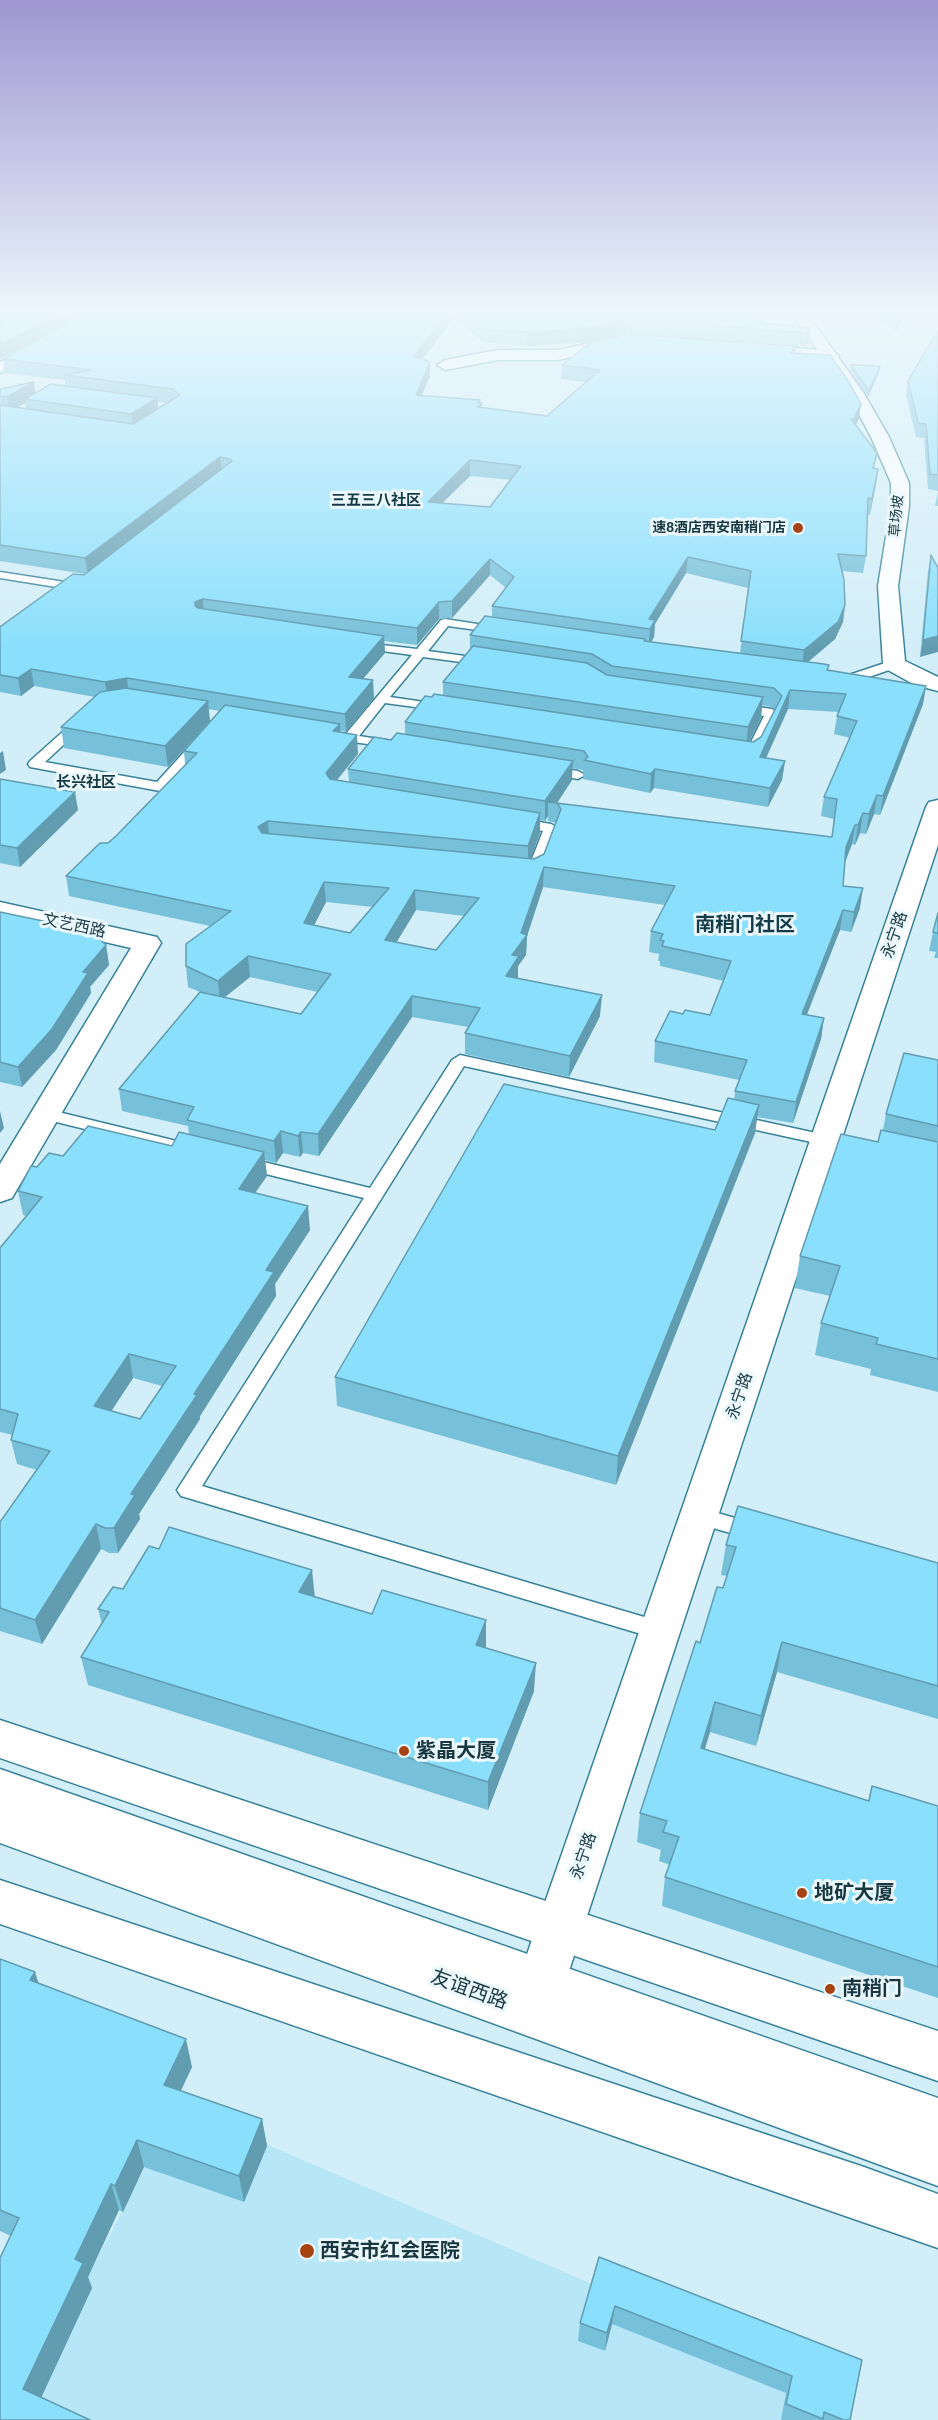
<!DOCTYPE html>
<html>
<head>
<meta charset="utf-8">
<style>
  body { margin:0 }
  canvas { display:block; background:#d2eef8 }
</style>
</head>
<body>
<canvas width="938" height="2420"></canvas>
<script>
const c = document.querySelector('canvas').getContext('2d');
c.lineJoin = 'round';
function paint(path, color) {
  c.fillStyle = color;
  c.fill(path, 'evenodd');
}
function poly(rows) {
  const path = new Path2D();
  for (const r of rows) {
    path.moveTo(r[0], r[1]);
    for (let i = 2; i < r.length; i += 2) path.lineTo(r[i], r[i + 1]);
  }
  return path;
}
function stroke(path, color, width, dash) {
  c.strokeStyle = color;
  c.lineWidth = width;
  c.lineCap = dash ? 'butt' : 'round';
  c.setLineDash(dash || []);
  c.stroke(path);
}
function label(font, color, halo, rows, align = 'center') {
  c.font = font + ' Helvetica,"Noto Sans SC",sans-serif';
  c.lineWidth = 6;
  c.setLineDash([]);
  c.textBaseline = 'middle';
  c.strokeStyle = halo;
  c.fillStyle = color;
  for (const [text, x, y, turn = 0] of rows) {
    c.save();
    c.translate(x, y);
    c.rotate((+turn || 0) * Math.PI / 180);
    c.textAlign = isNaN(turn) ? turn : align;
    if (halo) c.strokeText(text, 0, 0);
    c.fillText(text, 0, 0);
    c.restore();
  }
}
paint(poly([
  [177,2106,851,2395,852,2420,13,2420]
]), '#b7e6f7');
const service = poly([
  [0,572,78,584,83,582,89,585,81,591,0,578,0,572],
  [445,619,503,628,505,630,499,633,448,626,428,651,487,659,493,663,491,666,423,657,390,697,445,705,447,708,445,711,385,703,359,736,398,742,399,745,398,748,345,741,344,738,345,735,412,655,360,648,356,646,356,642,417,649,441,620,445,619],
  [894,660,898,661,898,667,851,683,838,682,832,678,838,674,846,676,894,660],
  [737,704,772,709,778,713,756,758,745,758,739,754,747,750,764,716,733,711,731,708,737,704],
  [81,718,87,722,85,725,45,762,157,782,195,740,200,739,206,743,165,790,160,791,30,767,28,764,30,761,77,719,81,718],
  [548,766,578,771,585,775,578,779,543,773,541,770,543,767,548,766],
  [516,818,551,824,558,828,539,876,529,877,522,873,528,869,543,831,511,825,509,822,511,819,516,818],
  [460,1055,834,1137,840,1138,843,1142,840,1146,834,1147,464,1066,202,1486,661,1622,669,1624,672,1631,669,1638,661,1640,188,1498,181,1496,177,1490,364,1198,237,1167,234,1163,237,1159,243,1157,370,1188,452,1060,460,1055],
  [46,1109,201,1147,204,1151,201,1155,195,1156,40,1118,38,1114,40,1110,46,1109],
  [700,1508,763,1526,766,1532,763,1538,755,1540,692,1522,689,1516,692,1510,700,1508]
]);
const minor = poly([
  [623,336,631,341,628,344,558,360,498,360,445,370,437,365,445,360,498,350,558,350,623,336],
  [752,344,831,351,839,356,831,361,747,352,744,349,752,344],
  [938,800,938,845,565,1983,558,2000,541,2007,524,2000,517,1983,926,807,929,802,938,800],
  [0,902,157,937,161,943,16,1191,12,1198,0,1202,0,1164,131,948,0,918,0,902]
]);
const tertiary = poly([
  [791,312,806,312,863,392,889,437,909,483,909,506,898,586,905,661,938,677,938,691,915,685,886,669,883,664,878,586,891,506,891,483,871,437,849,395,791,312],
  [0,1720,938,2031,938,2081,0,1758,0,1720],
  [0,1880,864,2167,938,2194,938,2248,0,1924,0,1880]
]);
const secondary = poly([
  [92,312,110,312,0,373,0,362,92,312],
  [0,1769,938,2098,938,2186,0,1843,0,1769]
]);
stroke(service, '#398299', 3);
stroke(minor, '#398299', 3);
stroke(tertiary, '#398299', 3);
stroke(secondary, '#398299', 3);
paint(service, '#fff');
paint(minor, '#fff');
paint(tertiary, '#fff');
paint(secondary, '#fff');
paint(poly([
  [0,312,767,312,761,323,810,328,809,341,805,346,627,333,586,342,527,346,483,342,454,318,422,360,430,376,422,395,482,403,482,408,547,416,586,382,561,379,562,365,796,354,859,418,856,425,874,468,878,469,870,515,867,514,866,556,863,573,842,571,845,605,843,622,835,639,808,662,829,670,926,686,923,704,880,815,874,814,866,834,860,833,855,845,852,844,845,863,843,886,860,908,851,932,840,930,806,1015,824,1018,821,1039,793,1123,757,1117,755,1133,616,1485,337,1406,335,1377,715,1130,734,1100,735,1091,739,1080,654,1062,655,1041,683,1014,710,1015,724,981,660,966,660,961,658,961,659,954,649,952,651,931,665,905,543,887,527,936,526,955,518,966,518,977,517,978,600,1016,569,1077,465,1054,465,1033,468,1027,412,1017,319,1156,303,1153,300,1157,283,1153,276,1163,265,1160,267,1176,255,1193,310,1230,275,1284,276,1296,200,1416,200,1419,139,1514,140,1519,118,1553,109,1553,101,1549,42,1644,0,1631,0,1522,37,1470,17,1464,11,1440,13,1435,0,1432,0,1248,27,1216,23,1215,18,1191,37,1167,63,1156,172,1146,189,1134,188,1126,122,1111,119,1089,200,992,188,987,186,966,210,926,69,896,66,876,116,836,185,765,184,751,220,711,208,709,210,721,168,767,64,748,61,727,95,697,34,686,21,696,0,692,0,627,85,574,0,561,0,389,34,382,35,393,65,386,65,380,5,373,3,359,81,316],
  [157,402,168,403,158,409],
  [25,403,26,409,16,408],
  [470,476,511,480,490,507,442,503],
  [686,573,748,588,740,654,651,642,654,637,655,624],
  [490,575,506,588,492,606,492,617,470,635,470,650,443,682,443,696,432,697,405,722,405,734,391,740,348,769,349,782,337,780,358,754,340,733,340,731,346,732,374,698,363,679,385,653,384,641,417,645,439,619,452,618],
  [762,705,772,707,775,709,761,737,753,742,749,742,761,718],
  [788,709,839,712,837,716,834,734,850,738,824,797,821,816,834,819,832,837,557,803,572,780,572,768,583,770,583,779,650,793,654,788,768,807,782,780,785,761,766,758],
  [548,816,548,821,556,823,544,854,534,859,530,859,540,833,540,820,545,821],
  [326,902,373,907,350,933,314,925],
  [416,910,464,916,436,950,396,943],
  [250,977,318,992,301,1014,225,997],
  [133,1378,162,1386,140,1419,111,1411],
  [860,312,906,312,897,331],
  [938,330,938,506,935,506,938,491,928,489,924,438,916,437,906,395,908,381],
  [851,365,880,366,879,372,868,397,850,370],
  [931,555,938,568,920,657,928,571],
  [0,779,78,810,20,867,0,863],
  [0,912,106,945,109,965,90,987,91,993,56,1050,22,1087,0,1082],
  [938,913,938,958,934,958,936,952,929,951,933,932],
  [938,1060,938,1392,870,1375,871,1369,815,1355,821,1323,830,1296,795,1288,800,1256,878,1142,883,1130,886,1114],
  [726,1545,938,1563,938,1719,777,1672,756,1746,710,1732,705,1749,868,1801,872,1786,938,1806,938,1998,662,1906,665,1877,670,1865,659,1861,661,1850,637,1842,640,1813,700,1643,723,1588,727,1576,721,1575],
  [123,1589,314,1596,486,1648,534,1691,488,1810,88,1685,81,1657,102,1624,98,1609],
  [0,1959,38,1983,192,2067,181,2091,262,2119,267,2146,244,2202,144,2167,123,2212,119,2210,88,2277,92,2288,41,2398,0,2420,11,2236,0,2231],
  [599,2257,862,2360,850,2420,781,2420,786,2393,612,2324,605,2351,578,2341,580,2323]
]), '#77c0d9');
paint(poly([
  [61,312,87,312,0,359,0,345],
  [448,312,454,312,454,318,414,370,414,356],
  [761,312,767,312,757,329,755,322],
  [903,312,906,312,897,331,899,320],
  [628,319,627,333,586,342,527,346,527,332],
  [810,328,809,341,805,346,807,333],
  [796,346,795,360,791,353],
  [430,362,430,376,416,409,416,395],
  [880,366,879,372,868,397,869,391],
  [34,382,36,396,25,399,25,403,10,412,7,397],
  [157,398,159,412,133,429,131,414],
  [861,404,859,418,852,433,854,419],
  [220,457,222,472,88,575,85,558],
  [470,460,470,476,428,517,428,502],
  [878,469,876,484,870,515,872,499],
  [688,557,686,573,655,624,654,637,649,646,650,629,649,619],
  [490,559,490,575,452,618,452,601],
  [203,599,204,616,195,606,195,602],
  [439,602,439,619,417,645,417,628],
  [845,605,843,622,835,639,802,667,804,650],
  [384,636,385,653,350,694,349,677],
  [938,636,938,652,920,657,923,640],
  [31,669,34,686,21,696,18,678],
  [127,678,129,696,108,699,105,682],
  [373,680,374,698,346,732,345,714],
  [926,686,923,704,880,815,883,796],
  [790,690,788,709,758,776,760,757],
  [763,697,761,718,746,748,748,727],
  [208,701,210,721,168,767,165,746],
  [340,724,340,743,333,731],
  [357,735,358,754,327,792,326,773],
  [3,751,6,770,0,774,0,753],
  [573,761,572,780,557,803,548,802,548,816,545,821,545,801],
  [785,761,782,780,768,807,770,788],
  [655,769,654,788,650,793,651,774],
  [75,792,78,810,20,867,17,848],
  [877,795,874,814,866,834,869,814],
  [540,813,540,833,528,866,528,846],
  [863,813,860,833,855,845,858,825],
  [268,821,269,841,258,827],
  [855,825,852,844,843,867,846,847],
  [544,867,543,887,527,936,526,955,518,966,518,977,506,997,506,976,512,955,521,933],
  [324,882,326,902,305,943,304,923],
  [863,888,860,908,851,932,854,912],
  [415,890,416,910,385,961,385,940],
  [843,910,840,930,799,1035,802,1014],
  [106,945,109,965,90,987,91,993,56,1050,22,1087,18,1067,83,972],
  [248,956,250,977,220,1001,218,981],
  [602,995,600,1016,569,1077,570,1056],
  [412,996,412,1017,319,1156,318,1134],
  [824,1018,821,1039,793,1123,796,1102],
  [759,1105,755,1133,616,1485,618,1456],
  [0,1111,4,1128,0,1133],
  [281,1131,283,1153,276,1163,274,1141],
  [301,1132,303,1153,300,1157,298,1136],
  [264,1152,267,1176,241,1213,239,1189],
  [308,1206,310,1230,275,1284,276,1296,200,1416,200,1419,139,1514,140,1519,118,1553,114,1528,131,1494,194,1394,266,1270],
  [129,1354,133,1378,99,1430,94,1406],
  [96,1524,101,1549,42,1644,35,1620],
  [312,1570,315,1598,299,1592],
  [486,1620,486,1649,476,1645],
  [782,1642,777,1672,756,1746,761,1716],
  [536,1663,534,1691,488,1810,488,1782],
  [715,1702,710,1732,696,1777,701,1748],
  [35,1972,44,2000,30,1980],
  [186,2039,192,2067,170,2112,164,2085],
  [262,2119,267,2146,244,2202,239,2176],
  [137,2140,144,2167,123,2212,115,2186],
  [111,2184,119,2210,88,2277,92,2288,34,2413,23,2389,75,2259],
  [615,2306,612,2324,605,2351,607,2333]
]), '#619cb0');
const building = poly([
  [0,312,61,312,0,345,0,312],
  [87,312,448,312,414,356,430,362,416,395,480,400,478,403,482,403,478,407,547,416,600,370,562,365,591,342,628,334,796,346,791,353,830,355,849,382,861,404,854,419,851,419,877,453,873,468,878,469,872,499,868,498,866,556,838,554,844,580,845,605,838,622,804,650,741,641,751,571,688,557,649,619,655,620,650,629,492,606,514,577,490,559,452,601,439,602,417,628,203,599,195,602,195,606,198,608,384,636,349,677,373,680,345,714,127,678,105,682,31,669,18,678,0,675,0,627,73,574,84,575,232,461,230,459,220,457,85,558,0,545,0,405,133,424,180,395,173,389,64,375,91,370,3,359,87,312],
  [470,460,521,466,490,507,428,502,470,460],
  [462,312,761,312,755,322,810,328,807,333,628,319,586,328,527,332,483,329,462,312],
  [882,312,903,312,899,320,882,312],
  [934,337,938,337,938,475,930,474,926,424,918,423,908,381,934,337],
  [851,365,880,366,869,391,851,365],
  [34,382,7,397,0,396,0,389,34,382],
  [51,384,157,398,131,414,25,399,51,384],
  [931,555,938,568,938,636,923,640,931,555],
  [485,616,645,639,644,641,824,664,829,665,827,670,926,686,883,796,877,795,869,814,863,813,858,825,855,825,846,847,843,886,863,888,854,912,843,910,802,1014,824,1018,796,1102,735,1091,747,1060,655,1041,670,1011,683,1014,685,1010,710,1015,731,961,662,946,664,941,660,940,663,934,651,931,675,886,544,867,521,933,527,935,512,955,519,956,506,976,602,995,570,1056,465,1033,480,1008,412,996,318,1134,301,1132,298,1136,281,1131,274,1141,187,1120,194,1107,119,1089,200,992,301,1014,331,974,248,956,218,981,186,966,186,944,231,911,66,876,100,843,108,843,116,836,197,753,184,751,225,705,340,724,333,731,357,735,326,773,330,779,540,813,528,846,268,821,258,827,262,833,534,859,544,854,561,809,557,803,548,802,832,837,837,799,824,797,857,721,837,716,846,694,790,690,760,757,785,761,770,788,655,769,651,774,584,760,588,757,584,751,405,722,425,696,432,697,434,694,753,742,761,737,782,696,774,688,612,666,592,654,470,635,485,616],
  [324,882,389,888,350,933,304,923,324,882],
  [415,890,479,898,436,950,385,940,415,890],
  [473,646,587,663,607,675,763,697,748,727,443,682,473,646],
  [126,688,208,701,165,746,61,727,100,692,126,688],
  [397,733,573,761,545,801,348,769,374,737,391,740,397,733],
  [0,779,75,792,17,848,0,845,0,779],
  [0,912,91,931,106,945,83,972,88,973,52,1029,18,1067,0,1062,0,912],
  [938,913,938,933,933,932,938,913],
  [904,1053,938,1060,938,1126,886,1114,904,1053],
  [504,1084,715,1130,728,1098,759,1105,618,1456,335,1377,504,1084],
  [88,1126,172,1146,179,1132,264,1152,239,1189,308,1206,266,1270,274,1272,194,1394,197,1395,131,1494,135,1495,114,1528,105,1528,96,1524,35,1620,0,1608,0,1522,50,1451,11,1440,18,1414,0,1409,0,1248,42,1197,18,1191,31,1166,37,1167,49,1153,63,1156,88,1126],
  [129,1354,176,1366,140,1419,94,1406,129,1354],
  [881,1130,938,1142,938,1359,876,1344,878,1338,821,1323,840,1266,800,1256,841,1134,878,1142,881,1130],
  [738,1506,938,1563,938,1686,782,1642,761,1716,715,1702,701,1748,869,1801,872,1786,938,1806,938,1967,665,1877,679,1837,663,1832,667,1821,640,1813,696,1641,700,1643,717,1587,723,1588,736,1547,726,1545,738,1506],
  [169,1527,312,1570,299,1592,372,1614,382,1590,486,1620,476,1645,536,1663,488,1782,81,1657,109,1612,98,1609,113,1587,123,1589,149,1546,159,1549,169,1527],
  [0,1959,35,1972,30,1980,186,2039,164,2085,262,2119,239,2176,137,2140,115,2186,111,2184,75,2259,83,2263,23,2389,90,2420,0,2420,0,2258,19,2218,0,2210,0,1959],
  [599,2257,862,2360,850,2420,844,2420,824,2412,823,2419,786,2404,792,2376,615,2306,607,2333,580,2323,599,2257]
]);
paint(building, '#8adffc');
stroke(building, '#619cb0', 1.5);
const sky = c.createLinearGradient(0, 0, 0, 651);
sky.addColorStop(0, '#9f96d1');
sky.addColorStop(0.48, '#ebf7fc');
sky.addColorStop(1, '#ebf7fc00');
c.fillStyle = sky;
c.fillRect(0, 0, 938, 651);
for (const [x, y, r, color] of [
  [798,528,6,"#a74313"],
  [404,1751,6,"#a74313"],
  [802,1893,6,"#a74313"],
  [830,1989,6,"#a74313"],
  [307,2251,8,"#a74313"]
]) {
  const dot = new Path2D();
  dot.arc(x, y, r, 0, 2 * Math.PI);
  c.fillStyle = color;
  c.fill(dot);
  stroke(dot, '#ebf8fd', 2);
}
label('14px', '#193741', '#ebf8fd', [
  ["草场坡",897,516,-85]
]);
label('bold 14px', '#193741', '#ebf8fd', [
  ["速8酒店西安南稍门店",786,528]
], 'right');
label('bold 15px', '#143b47', '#ebf8fd', [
  ["三五三八社区",376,501],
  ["长兴社区",86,783]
]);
label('16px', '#193741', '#ebf8fd', [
  ["文艺西路",74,926,12],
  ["永宁路",895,935,-71],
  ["永宁路",740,1396,-71],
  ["永宁路",584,1856,-71]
]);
label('bold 20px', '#143b47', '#ebf8fd', [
  ["南稍门社区",745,925]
]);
label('bold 20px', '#193741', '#ebf8fd', [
  ["紫晶大厦",416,1751],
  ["地矿大厦",814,1893],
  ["南稍门",842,1989],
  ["西安市红会医院",320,2251]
], 'left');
label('20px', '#193741', '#ebf8fd', [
  ["友谊西路",469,1990,20]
]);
</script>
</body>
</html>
